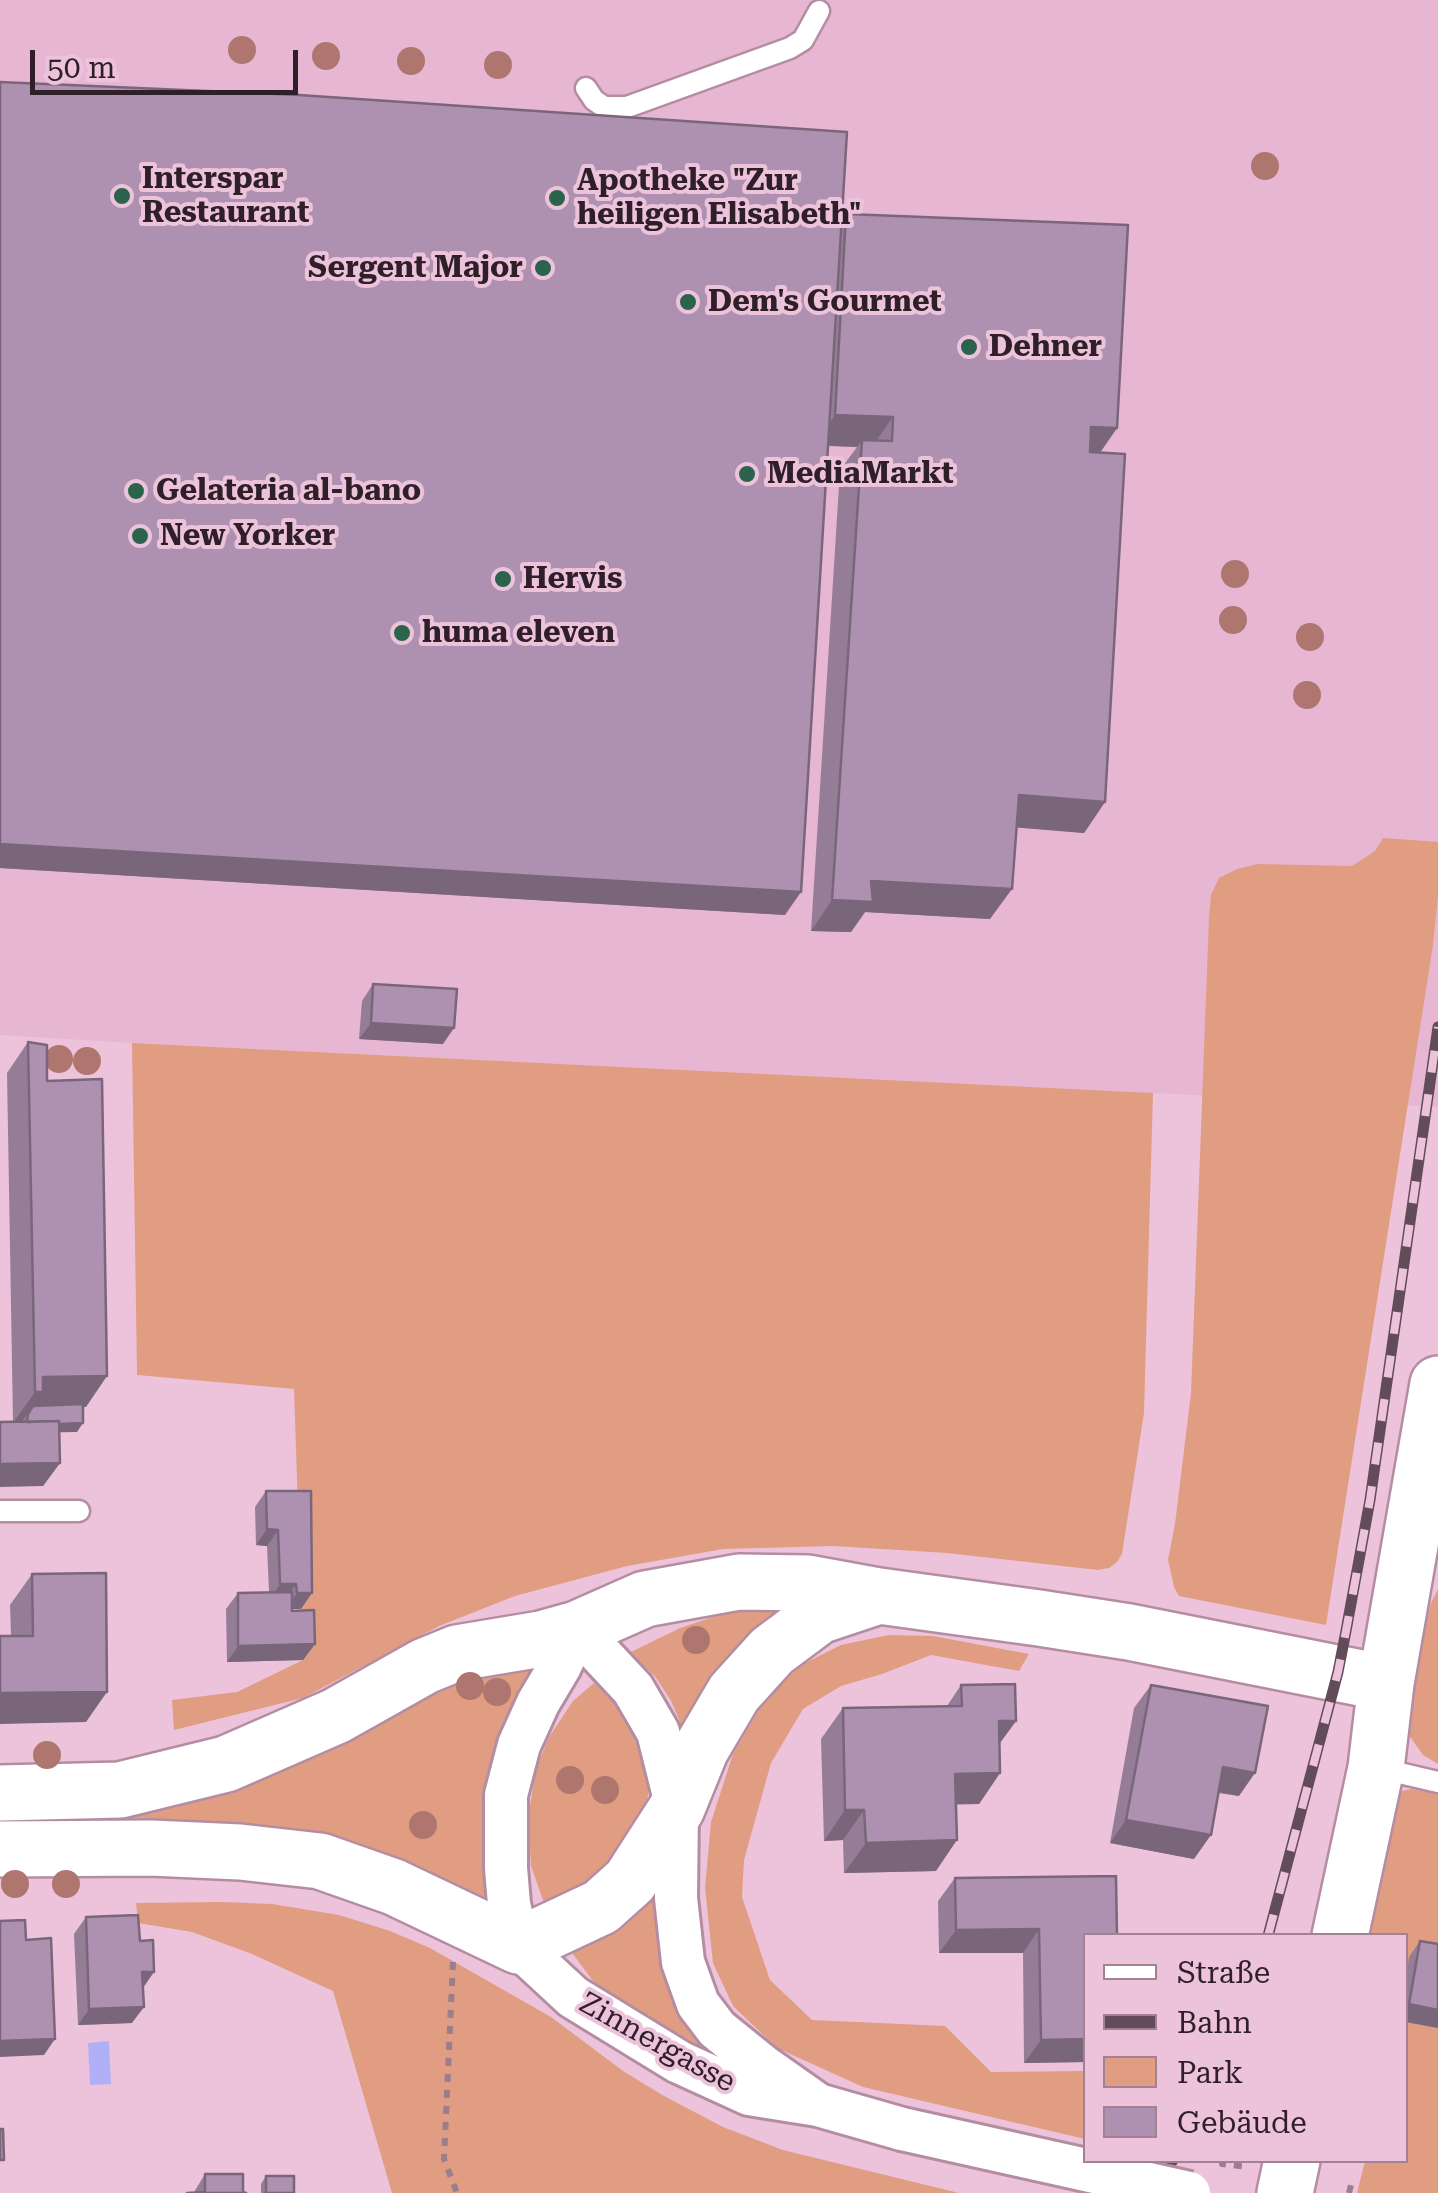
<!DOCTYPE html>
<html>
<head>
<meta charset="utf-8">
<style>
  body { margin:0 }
  #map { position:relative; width:1438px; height:2193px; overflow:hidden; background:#edc3db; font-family:"Roboto Serif",serif }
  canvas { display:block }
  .legend { position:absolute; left:1083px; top:1933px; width:325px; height:230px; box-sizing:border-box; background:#edc3db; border:2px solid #a18193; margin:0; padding:12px 18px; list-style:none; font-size:30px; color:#2f1f28 }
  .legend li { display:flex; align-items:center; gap:20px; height:50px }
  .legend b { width:50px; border:2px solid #a18193 }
  .scale { position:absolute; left:30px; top:50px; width:268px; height:45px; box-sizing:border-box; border:5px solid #2f1f28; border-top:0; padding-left:12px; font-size:30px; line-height:35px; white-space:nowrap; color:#2f1f28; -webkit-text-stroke:8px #edc3db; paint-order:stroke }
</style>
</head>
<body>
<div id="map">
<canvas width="1438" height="2193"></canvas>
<ul class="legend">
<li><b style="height:12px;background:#fff"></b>Straße</li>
<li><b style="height:12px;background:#634c59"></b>Bahn</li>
<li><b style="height:28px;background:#e19d81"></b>Park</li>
<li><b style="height:28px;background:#ae91b0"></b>Gebäude</li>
</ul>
<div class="scale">50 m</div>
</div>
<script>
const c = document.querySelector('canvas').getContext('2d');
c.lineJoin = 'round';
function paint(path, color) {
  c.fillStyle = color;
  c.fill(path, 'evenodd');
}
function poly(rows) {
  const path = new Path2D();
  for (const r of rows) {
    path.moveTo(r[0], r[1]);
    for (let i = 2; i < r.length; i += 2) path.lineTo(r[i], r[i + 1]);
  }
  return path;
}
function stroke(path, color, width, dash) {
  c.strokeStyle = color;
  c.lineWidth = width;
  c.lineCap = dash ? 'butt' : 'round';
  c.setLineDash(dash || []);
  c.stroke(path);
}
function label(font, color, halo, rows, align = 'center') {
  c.font = font + ' "Roboto Serif",serif';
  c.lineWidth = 8;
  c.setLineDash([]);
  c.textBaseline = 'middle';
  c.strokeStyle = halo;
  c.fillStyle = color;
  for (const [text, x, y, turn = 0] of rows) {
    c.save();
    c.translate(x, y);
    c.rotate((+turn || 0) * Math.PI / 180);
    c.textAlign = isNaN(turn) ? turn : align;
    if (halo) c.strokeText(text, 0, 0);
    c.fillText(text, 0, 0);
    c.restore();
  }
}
paint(poly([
  [0,0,1438,0,1438,1107,132,1043,0,1035]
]), '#e7b6d2');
paint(poly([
  [1383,838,1438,842,1438,896,1433,945,1326,1625,1179,1596,1174,1587,1168,1560,1175,1524,1191,1393,1209,917,1211,895,1219,878,1237,869,1258,864,1352,866,1375,851],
  [132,1043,1153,1093,1144,1413,1122,1554,1117,1562,1109,1568,1098,1570,947,1553,833,1546,723,1549,627,1566,515,1596,439,1626,303,1698,174,1730,172,1700,237,1692,303,1660,294,1389,137,1375],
  [1438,1589,1438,1764,1423,1755,1406,1731,1421,1641,1431,1603],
  [811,1603,684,1745,679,1719,671,1701,655,1676,629,1653,680,1628,710,1618,746,1608],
  [889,1635,933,1636,1029,1654,1019,1671,931,1655,882,1674,841,1686,803,1709,771,1763,744,1860,742,1897,770,1980,812,2020,945,2026,991,2072,1085,2071,1085,2139,863,2087,777,2048,733,2006,713,1963,705,1888,711,1822,733,1754,764,1701,801,1665,841,1645],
  [543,1663,515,1702,501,1734,496,1907,460,1886,362,1847,303,1834,0,1829,0,1811,480,1666],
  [594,1683,624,1710,640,1740,650,1776,646,1814,630,1846,580,1893,544,1903,531,1866,528,1818,536,1769,549,1737,573,1701],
  [1411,1789,1438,1794,1438,2193,1357,2193,1365,2161,1406,2160,1406,1936,1369,1935,1396,1801,1402,1791],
  [659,1887,682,2017,700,2045,730,2071,622,2007,593,1981,567,1946],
  [222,1902,272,1904,339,1915,390,1931,430,1948,551,2017,623,2071,664,2096,723,2127,783,2150,959,2193,392,2193,333,1991,252,1954,192,1932,138,1923,136,1903]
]), '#e19d81');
paint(poly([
  [109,2041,111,2084,90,2085,88,2043]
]), '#b0b0f8');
const lane = poly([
  [586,88,594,100,604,107,627,107,790,48,803,40,819,11],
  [0,1511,79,1511],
  [1378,1768,1438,1782]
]);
const street = poly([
  [818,2105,764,2067,717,2029,698,2004,683,1962,676,1898,677,1808,658,1732,633,1689,577,1629,560,1666,538,1703,519,1745,506,1795,506,1868,509,1904,518,1946,573,1997,679,2062,749,2094,818,2105,902,2129]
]);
const secondary = poly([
  [0,1793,120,1790,226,1764,336,1716,425,1666,457,1653,541,1639,577,1629,645,1599,739,1582,808,1583,879,1596,1039,1618,1129,1632,1386,1683],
  [0,1849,151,1848,240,1852,320,1861,394,1887,518,1946,601,1907,630,1881,677,1808,701,1749,734,1693,772,1651,819,1616,879,1596],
  [1340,1936,1376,1768,1386,1683,1438,1384],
  [1285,2193,1292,2160]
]);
stroke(lane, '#b58da3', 25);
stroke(street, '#b58da3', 48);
stroke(secondary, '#b58da3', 60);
stroke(poly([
  [453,1962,444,2159,457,2193],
  [1223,2160,1222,2164,1249,2167],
  [1349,2193,1351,2185]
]), '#9c7d8e', 6, [8, 8]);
stroke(lane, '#fff', 20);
stroke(street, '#fff', 42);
stroke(secondary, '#fff', 55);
const rail = poly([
  [1268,1936,1338,1672,1346,1631,1370,1500,1438,1027],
  [1152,2193,1173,2160]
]);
stroke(rail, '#634c59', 11);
stroke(rail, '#edc3db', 8, [22]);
const streetBridge = poly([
  [902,2129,1189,2193]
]);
stroke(streetBridge, '#b58da3', 48, []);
stroke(streetBridge, '#fff', 42);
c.fillStyle = '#af766f';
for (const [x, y] of [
  [242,50],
  [326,56],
  [411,61],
  [498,65],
  [1265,166],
  [1235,574],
  [1233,620],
  [1310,637],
  [1307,695],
  [59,1059],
  [87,1061],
  [696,1640],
  [470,1686],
  [497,1692],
  [47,1755],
  [570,1780],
  [605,1790],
  [423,1825],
  [15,1884],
  [66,1884]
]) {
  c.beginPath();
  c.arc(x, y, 14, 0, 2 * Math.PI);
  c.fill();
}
paint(poly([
  [0,82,842,221,846,214,1117,428,1100,453,1105,802,1084,833,1017,827,990,919,865,912,851,932,811,931,840,470,857,447,828,446,785,915,0,868],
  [373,984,443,1044,359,1039,362,1001],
  [28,1042,47,1081,86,1407,83,1407,77,1432,59,1432,60,1463,43,1486,13,1422,7,1073],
  [266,1491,311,1491,301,1609,292,1609,315,1644,303,1660,227,1662,226,1609,238,1593,269,1592,267,1546,256,1545,255,1507],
  [32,1574,86,1722,11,1636,10,1605],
  [961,1685,1016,1721,1000,1743,1000,1773,979,1804,956,1804,936,1871,844,1873,843,1840,824,1841,821,1739,843,1708,947,1706],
  [1151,1685,1239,1796,1218,1793,1194,1859,1110,1843,1134,1708],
  [955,1878,1086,1936,1086,2062,1024,2063,1023,1953,939,1953,938,1901],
  [86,1917,143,1988,132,2023,78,2025,74,1934],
  [1420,1941,1438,2028,1406,2022,1406,1978,1409,1957],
  [205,2174,243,2192,194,2192],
  [266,2176,294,2193,261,2193,261,2184]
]), '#967d97');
paint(poly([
  [835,415,893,417,871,448,862,440,857,447,814,445],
  [1091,427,1117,428,1096,458,1070,457],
  [1019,795,1105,802,1084,833,998,826],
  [0,844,801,892,785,915,0,868],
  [871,881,1012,889,990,919,865,912,851,932,811,931,832,900],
  [371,1023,454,1028,443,1044,359,1039],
  [107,1376,86,1407,32,1407,21,1423,13,1423,35,1392,43,1377],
  [83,1423,77,1432,21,1433,27,1425],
  [60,1463,43,1486,0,1487,0,1464],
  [267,1529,278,1530,267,1546,256,1545],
  [280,1584,296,1584,285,1600,269,1601],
  [297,1593,312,1593,301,1609,286,1609],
  [315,1644,303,1660,227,1662,238,1646],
  [107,1692,86,1722,0,1724,0,1693],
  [999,1721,1016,1721,994,1751],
  [1223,1767,1255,1773,1239,1796,1207,1790],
  [1000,1773,979,1804,934,1805,955,1774],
  [845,1810,864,1810,843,1840,824,1841],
  [1126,1820,1211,1835,1194,1859,1110,1843],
  [957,1840,936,1871,844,1873,866,1843],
  [1039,1929,1023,1953,939,1953,956,1930],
  [142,1972,154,1972,143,1988],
  [1409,2004,1438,2010,1438,2028,1406,2022,1406,2010],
  [144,2007,132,2023,78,2025,89,2009],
  [55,2039,44,2055,0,2057,0,2041],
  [1086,2039,1086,2062,1024,2063,1041,2040]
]), '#7a667b');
const building = poly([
  [0,82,299,95,847,132,801,892,0,844,0,82],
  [846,214,1128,225,1117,428,1091,427,1090,452,1125,454,1105,802,1019,795,1012,889,871,881,873,902,832,900,862,440,892,441,893,417,835,415,846,214],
  [373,984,457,989,454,1028,371,1023,373,984],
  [28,1042,47,1045,47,1081,102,1079,107,1376,43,1377,43,1392,35,1392,28,1042],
  [83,1404,83,1423,59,1424,59,1421,27,1422,28,1414,33,1406,83,1404],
  [59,1421,60,1463,0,1464,0,1422,59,1421],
  [266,1491,311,1491,312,1593,297,1593,296,1584,280,1584,278,1530,267,1529,266,1491],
  [106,1573,107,1692,0,1693,0,1636,33,1636,32,1574,106,1573],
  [292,1592,292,1611,314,1610,315,1644,238,1646,238,1593,292,1592],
  [1015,1684,1016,1721,999,1721,1000,1773,955,1774,957,1840,866,1843,864,1810,845,1810,843,1708,962,1706,961,1685,1015,1684],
  [1151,1685,1268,1706,1255,1773,1223,1767,1211,1835,1126,1820,1151,1685],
  [1116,1876,1117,1936,1086,1936,1086,2039,1041,2040,1039,1929,956,1930,955,1878,1116,1876],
  [138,1915,140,1941,153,1940,154,1972,142,1972,144,2007,89,2009,86,1917,138,1915],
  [25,1920,26,1940,51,1938,55,2039,0,2041,0,1921,25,1920],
  [1420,1941,1438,1944,1438,2010,1409,2004,1420,1941],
  [0,2129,3,2129,4,2160,0,2160,0,2129],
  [205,2174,243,2174,243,2192,246,2193,187,2193,205,2192,205,2174],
  [266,2176,294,2176,294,2193,266,2193,266,2176]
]);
paint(building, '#ae91b0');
stroke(building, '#7a667b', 2.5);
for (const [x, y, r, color] of [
  [122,196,10,"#2b634c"],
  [557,198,10,"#2b634c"],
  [543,268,10,"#2b634c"],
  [688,302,10,"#2b634c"],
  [969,347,10,"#2b634c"],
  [747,474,10,"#2b634c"],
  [136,491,10,"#2b634c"],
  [140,536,10,"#2b634c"],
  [503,579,10,"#2b634c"],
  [402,633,10,"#2b634c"]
]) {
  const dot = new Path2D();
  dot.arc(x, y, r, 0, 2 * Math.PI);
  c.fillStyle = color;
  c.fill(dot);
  stroke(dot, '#edc3db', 4);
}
label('bold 30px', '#2f1f28', '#edc3db', [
  ["Interspar",142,179],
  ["Restaurant",142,213],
  ["Apotheke \"Zur",577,181],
  ["heiligen Elisabeth\"",577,215],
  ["Sergent Major",523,268,"right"],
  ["Dem's Gourmet",708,302],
  ["Dehner",989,347],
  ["MediaMarkt",767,474],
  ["Gelateria al-bano",156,491],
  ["New Yorker",160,536],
  ["Hervis",523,579],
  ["huma eleven",422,633]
], 'left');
label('30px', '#2f1f28', '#edc3db', [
  ["Zinnergasse",657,2043,29]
]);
</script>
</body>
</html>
